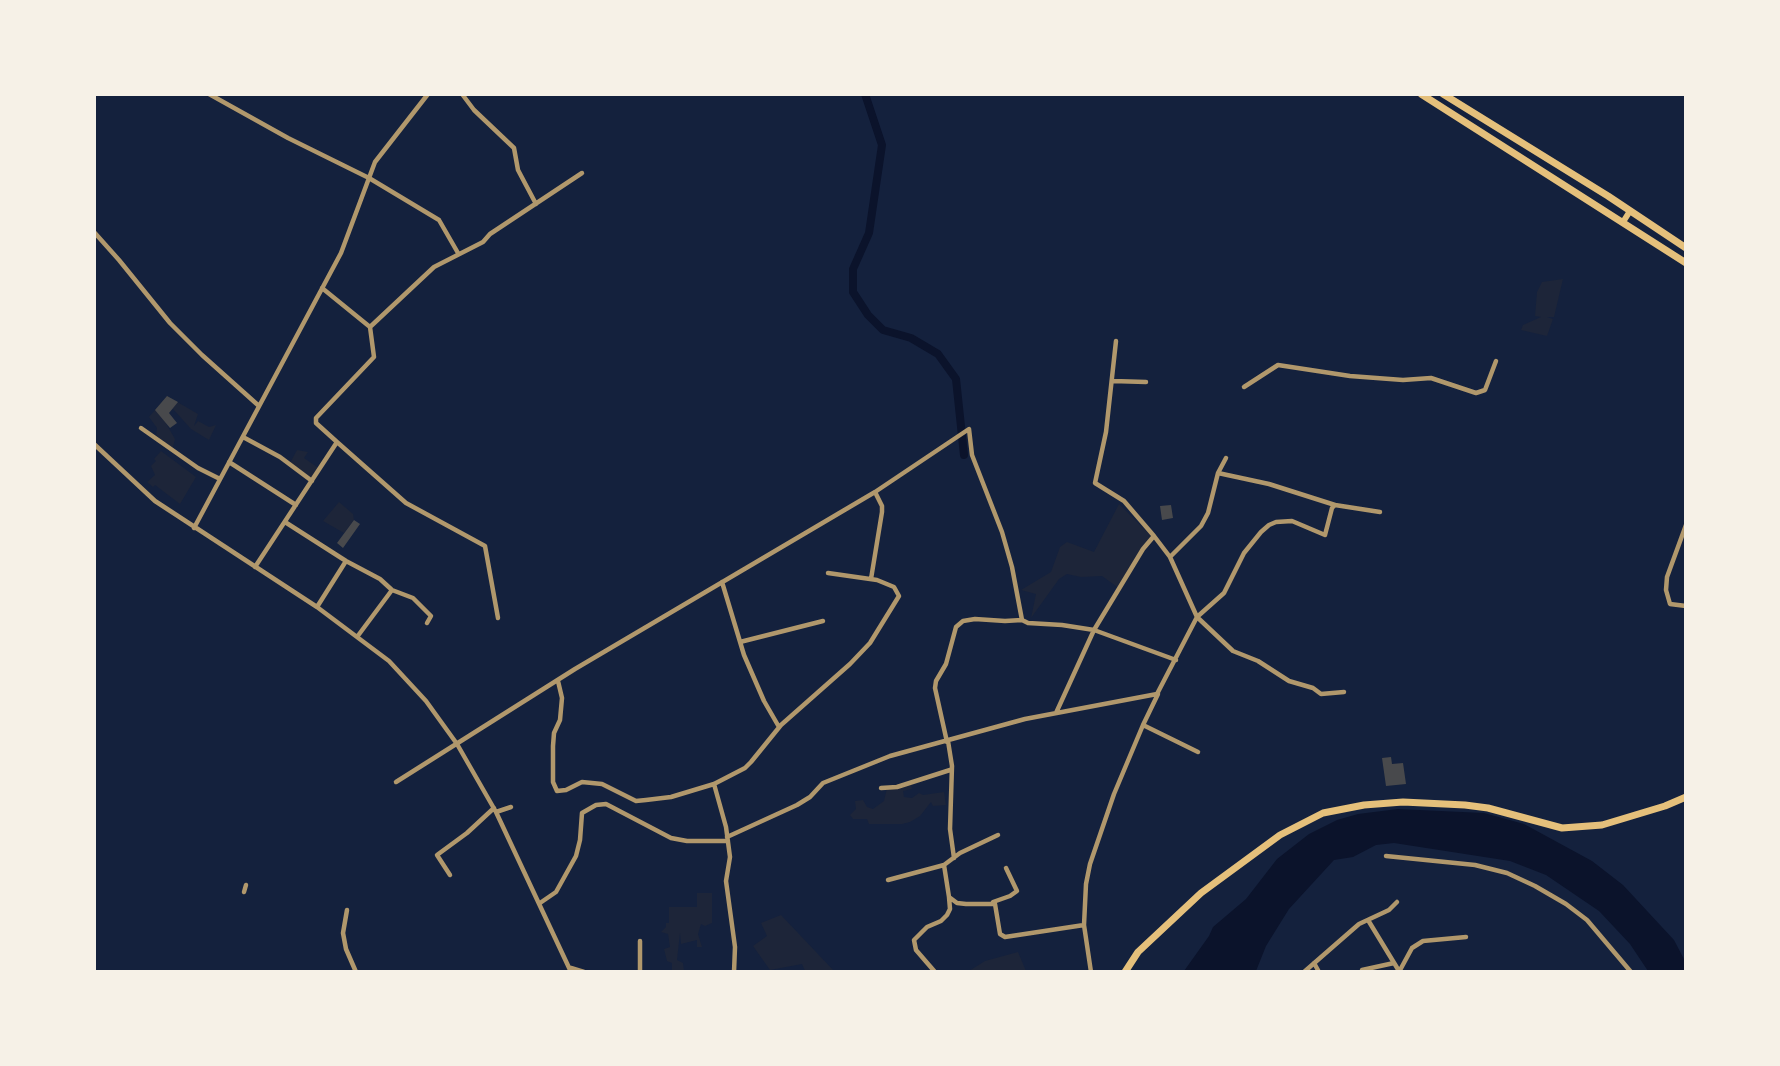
<!DOCTYPE html>
<html>
<head>
<meta charset="utf-8">
<style>
  body { margin:0 }
  #map { position:relative; width:1780px; height:1066px; overflow:hidden; background:#14213d; font-family:Merriweather,serif }
  canvas { display:block }
  .frame { position:absolute; inset:0; border:96px solid #f6f1e7; pointer-events:none }
</style>
</head>
<body>
<div id="map">
<canvas width="1780" height="1066"></canvas>
<div class="frame"></div>
</div>
<script>
const c = document.querySelector('canvas').getContext('2d');
c.lineJoin = 'round';
function paint(path, color) {
  c.fillStyle = color;
  c.fill(path, 'evenodd');
}
function poly(rows) {
  const path = new Path2D();
  for (const r of rows) {
    path.moveTo(r[0], r[1]);
    for (let i = 2; i < r.length; i += 2) path.lineTo(r[i], r[i + 1]);
  }
  return path;
}
function stroke(path, color, width, dash) {
  c.strokeStyle = color;
  c.lineWidth = width;
  c.lineCap = dash ? 'butt' : 'round';
  c.setLineDash(dash || []);
  c.stroke(path);
}
paint(poly([
  [1563,279,1554,317,1547,317,1553,319,1547,336,1521,330,1523,325,1541,317,1535,316,1537,292,1542,282],
  [167,396,198,414,194,426,198,421,209,427,216,425,209,440,191,429,173,409,163,418,175,439,172,451,156,435,157,428,149,417],
  [297,450,308,452,304,458,320,469,310,483,290,463],
  [161,451,196,477,180,504,155,485,153,487,147,482,155,475,151,466,156,461,154,459],
  [339,502,353,514,354,520,344,533,323,521],
  [1119,504,1152,537,1120,589,1102,576,1081,577,1067,574,1059,579,1031,618,1036,594,1021,590,1051,572,1060,547,1067,542,1094,552],
  [911,782,912,789,903,791,904,797,912,798,919,793,923,795,944,792,946,805,933,806,931,802,920,816,910,822,902,824,869,824,867,819,853,819,850,815,856,809,855,801,863,800,867,807,873,809,884,801,887,788,893,785],
  [697,893,712,893,712,923,705,926,701,924,698,934,702,947,697,947,697,940,681,944,680,933,677,960,683,963,684,971,672,971,672,963,667,961,664,949,670,947,668,934,661,932,666,927,666,923,669,923,669,907,697,907],
  [781,915,834,971,805,971,802,964,770,970,753,946,767,936,761,923],
  [1018,952,1026,971,969,971,985,961]
]), '#1d2539');
paint(poly([
  [1398,809,1484,813,1524,824,1592,861,1623,885,1674,940,1685,961,1685,971,1648,971,1630,944,1599,911,1546,875,1510,861,1394,843,1376,845,1353,857,1334,860,1289,909,1266,946,1256,971,1184,971,1209,936,1213,927,1246,899,1277,859,1309,834,1337,820,1358,814]
]), '#0b132b');
stroke(poly([
  [865,94,882,145,869,233,853,269,853,292,868,315,883,330,911,338,938,354,956,379,964,455]
]), '#0b132b', 8);
paint(poly([
  [167,396,178,402,169,413,177,423,170,428,155,410],
  [1171,505,1173,518,1162,520,1160,506],
  [354,520,360,524,343,548,337,543],
  [1391,757,1392,764,1403,763,1406,784,1386,786,1382,758]
]), '#48494c');
stroke(poly([
  [209,94,288,138,369,178,439,220,458,253],
  [462,94,474,110,514,148,518,170,536,204],
  [94,232,119,260,170,323,202,355,259,406],
  [322,288,370,327],
  [1113,381,1146,382],
  [1244,387,1278,365,1350,376,1403,380,1431,378,1476,393,1485,390,1496,361],
  [141,428,198,468,220,479],
  [243,437,280,457,312,481],
  [337,442,406,503,485,546,498,618],
  [94,444,155,501,317,607,389,661,426,701,457,744,496,812,571,972],
  [229,462,296,505],
  [1218,473,1269,484,1335,505],
  [285,522,346,561,380,579,392,590,413,598,431,616,427,623],
  [1686,525,1667,577,1666,590,1670,604,1686,606],
  [194,528,341,253,375,162,428,94],
  [1170,557,1201,526,1208,513,1218,473,1226,458],
  [255,567,337,442,316,423,316,418,374,357,370,327,434,267,483,242,490,234,582,173],
  [871,579,882,512,882,506,875,492],
  [722,582,744,655,764,701,779,727],
  [317,607,346,561],
  [357,637,392,590],
  [740,642,823,621],
  [558,681,562,698,560,720,554,733,553,746,553,782,557,791,566,790,582,782,602,784,636,801,646,800,671,797,714,784,745,768,751,762,781,725,850,664,870,643,899,596,894,587,877,580,828,573],
  [1344,692,1321,694,1313,688,1289,681,1258,661,1233,651,1197,617,1224,593,1244,553,1261,532,1269,525,1276,522,1292,521,1325,535,1332,508,1335,505,1380,512],
  [1056,713,1094,630,1143,549,1154,536],
  [1143,725,1198,752],
  [948,741,952,766,950,829,954,858],
  [947,742,935,688,936,681,946,664,956,627,963,621,975,619,1005,621,1022,620,1028,623,1062,625,1094,630,1176,660],
  [396,782,575,669,875,492,969,429,972,455,1002,532,1012,567,1022,620],
  [714,784,726,827,730,857,726,881,735,947,734,972],
  [881,788,897,787,950,770],
  [496,812,511,807],
  [727,837,797,805,810,797,823,783,890,756,1025,719,1157,694],
  [1386,856,1475,865,1507,873,1535,886,1566,904,1587,920,1631,972],
  [944,865,949,897,957,903,966,904,995,904,1000,934,1005,937,1084,925],
  [450,875,437,855,467,833,494,808],
  [888,880,944,865,960,853,998,835],
  [244,892,246,885],
  [993,902,1010,896,1017,891,1006,868],
  [540,903,556,892,576,856,580,840,582,813,596,805,606,804,671,838,687,841,728,841],
  [347,910,343,933,346,949,356,972],
  [1368,920,1399,971],
  [1314,963,1319,972],
  [571,968,584,972],
  [1362,970,1394,963],
  [640,972,640,941],
  [935,972,916,950,914,940,927,927,941,921,947,915,950,909,949,897],
  [1091,972,1084,925,1086,884,1090,864,1114,794,1143,725,1158,694,1157,694,1197,617,1170,557,1154,536,1124,501,1095,483,1106,432,1116,341],
  [1304,972,1359,924,1389,910,1397,902],
  [1399,972,1412,948,1423,941,1466,937]
]), '#b1986c', 4.5);
stroke(poly([
  [1623,222,1630,211]
]), '#e5c07b', 6);
stroke(poly([
  [1421,94,1686,263],
  [1443,94,1608,196,1686,248],
  [1125,972,1138,952,1201,893,1280,835,1323,813,1364,805,1403,802,1465,805,1488,808,1562,828,1602,825,1665,806,1686,797]
]), '#e5c07b', 7);
</script>
</body>
</html>
